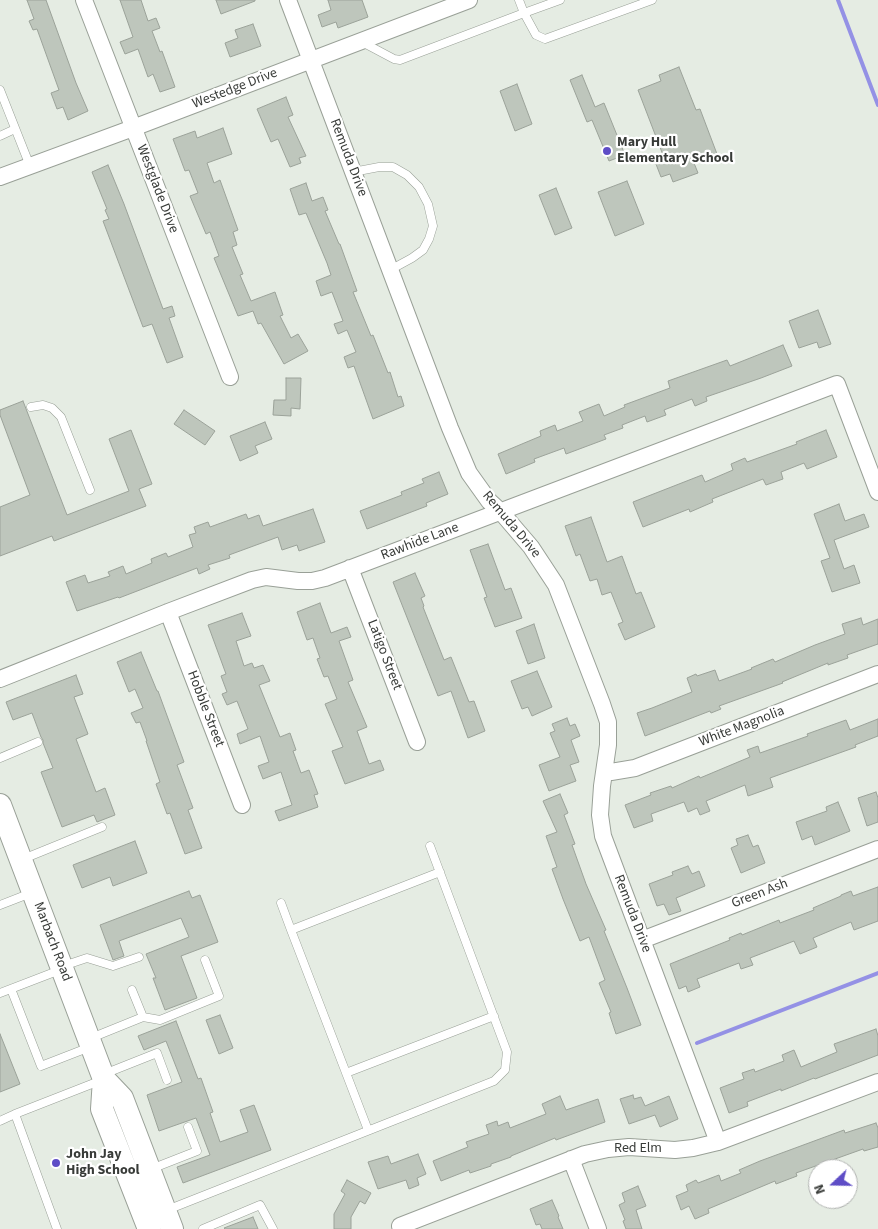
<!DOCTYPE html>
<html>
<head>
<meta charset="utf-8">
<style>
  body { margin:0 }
  #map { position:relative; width:878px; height:1229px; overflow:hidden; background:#e5ece3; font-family:"Source Sans 3",sans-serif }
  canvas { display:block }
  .north { position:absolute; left:808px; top:1159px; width:50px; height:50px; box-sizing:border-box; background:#fff; border:1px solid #afb1af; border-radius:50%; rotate:249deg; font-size:14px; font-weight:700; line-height:20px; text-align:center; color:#383b38 }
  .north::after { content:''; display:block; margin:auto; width:18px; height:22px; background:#5e4dc6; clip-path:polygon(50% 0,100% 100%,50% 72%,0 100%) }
</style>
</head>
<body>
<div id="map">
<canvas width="878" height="1229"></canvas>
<div class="north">N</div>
</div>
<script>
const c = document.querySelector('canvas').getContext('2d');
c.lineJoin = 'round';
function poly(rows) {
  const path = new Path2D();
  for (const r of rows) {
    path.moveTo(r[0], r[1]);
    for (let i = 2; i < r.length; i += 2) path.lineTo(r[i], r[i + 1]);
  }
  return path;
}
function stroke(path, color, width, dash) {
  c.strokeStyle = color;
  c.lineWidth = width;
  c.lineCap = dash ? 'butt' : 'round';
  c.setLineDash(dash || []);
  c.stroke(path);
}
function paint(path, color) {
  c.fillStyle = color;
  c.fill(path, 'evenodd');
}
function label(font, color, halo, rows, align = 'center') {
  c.font = font + ' "Source Sans 3",sans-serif';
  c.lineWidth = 4.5;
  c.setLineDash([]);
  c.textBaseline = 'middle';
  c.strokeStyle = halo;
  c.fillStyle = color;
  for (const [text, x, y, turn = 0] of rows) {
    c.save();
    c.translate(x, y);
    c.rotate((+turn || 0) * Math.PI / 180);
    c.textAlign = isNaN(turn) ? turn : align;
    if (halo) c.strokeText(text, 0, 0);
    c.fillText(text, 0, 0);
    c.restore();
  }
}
stroke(poly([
  [838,0,878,105],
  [697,1043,878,973]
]), '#9491e5', 4);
const building = poly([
  [27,0,46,0,76,83,88,111,68,120,63,107,57,109,51,93,59,90,37,29,33,30,29,21,34,19,27,0],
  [120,0,141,0,148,21,156,18,160,28,152,31,160,52,162,51,175,87,160,92,153,74,148,77,138,49,125,54,120,42,133,37,120,0],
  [216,0,255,0,255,1,221,14,216,0],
  [328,0,362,0,368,17,338,28,336,22,322,27,318,15,331,10,328,0],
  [253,24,261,46,230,57,225,43,238,38,235,30,253,24],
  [679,67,696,110,700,109,717,154,694,163,698,173,673,182,670,174,661,177,654,159,663,155,638,90,661,81,659,75,679,67],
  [582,75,595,107,604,103,625,155,609,161,592,120,587,122,570,80,582,75],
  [517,84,532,124,515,131,500,91,517,84],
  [286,97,293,115,288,117,306,156,299,158,301,163,290,167,278,139,271,142,257,109,286,97],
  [223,128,232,154,207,163,214,183,220,180,238,230,233,232,237,245,232,247,243,274,240,275,251,301,275,292,283,315,280,316,291,338,298,334,308,351,284,364,261,323,258,324,253,311,238,316,214,258,219,256,210,232,206,234,190,196,198,193,189,170,185,171,173,139,195,131,197,138,223,128],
  [108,165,124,204,163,309,172,306,175,316,169,318,183,357,167,363,152,324,143,327,103,221,109,219,105,210,107,209,92,172,108,165],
  [627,181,644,224,615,236,598,192,627,181],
  [306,183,312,201,323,197,328,210,325,211,339,244,340,244,357,291,353,292,371,336,373,335,388,373,390,372,398,397,401,396,404,406,373,419,354,366,348,368,344,357,356,352,347,330,338,334,334,324,343,321,332,292,321,296,316,281,331,275,327,263,306,213,299,215,290,189,306,183],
  [556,188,572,228,555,235,539,195,556,188],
  [818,310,831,344,819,348,817,342,799,348,789,321,818,310],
  [783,345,792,366,761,378,706,397,707,401,695,406,692,399,664,410,666,415,647,422,645,416,622,425,623,428,604,435,606,439,566,454,564,448,534,459,535,462,506,474,498,454,541,436,540,431,555,425,557,431,583,421,579,412,599,404,604,416,625,407,624,405,670,388,668,381,727,360,730,366,783,345],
  [286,378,301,378,300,409,291,408,291,416,273,415,274,400,286,400,286,378],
  [23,401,67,515,129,491,109,439,131,430,152,484,139,489,146,506,54,541,52,536,0,556,0,507,30,495,0,415,0,410,23,401],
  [184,410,215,431,205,445,174,424,184,410],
  [265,422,272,439,255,446,258,453,240,461,230,436,265,422],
  [826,430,837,457,807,469,804,463,781,472,783,479,766,485,763,479,712,499,713,502,690,512,689,509,643,527,633,502,702,475,705,482,733,470,731,464,745,458,747,462,797,444,796,442,826,430],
  [439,472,448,494,426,503,427,506,367,529,360,511,402,495,401,492,424,483,422,479,439,472],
  [839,504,845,521,864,514,869,527,834,540,844,569,854,565,860,583,832,592,821,561,830,558,814,514,839,504],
  [313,509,325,542,299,551,297,545,282,550,278,537,229,555,230,558,208,565,210,569,199,574,197,568,119,598,118,597,77,611,66,582,85,575,88,583,110,576,108,572,123,566,126,574,152,563,151,559,166,553,168,557,193,547,189,535,196,533,194,527,208,522,210,527,246,514,248,519,259,515,263,526,313,509],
  [591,517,607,562,622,556,636,594,641,592,655,627,625,640,618,624,623,622,611,592,602,595,597,579,590,581,580,554,576,556,565,526,591,517],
  [488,544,505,590,511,588,522,618,495,627,484,598,487,597,470,550,488,544],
  [415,573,425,596,421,598,424,606,423,607,444,660,451,657,469,702,474,701,485,731,468,738,451,691,438,696,393,582,415,573],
  [320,603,331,633,347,627,351,637,339,641,353,680,348,682,367,727,357,731,369,764,380,760,384,770,345,784,332,751,343,747,325,704,337,699,328,676,324,677,317,659,320,658,313,638,307,640,297,612,320,603],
  [242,613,251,636,236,641,244,666,252,663,254,668,263,665,270,681,259,685,280,737,290,733,296,750,293,751,301,773,309,770,318,794,314,795,318,807,279,821,275,811,292,805,281,772,263,779,258,766,269,762,260,736,240,744,237,734,248,729,237,701,227,705,222,694,227,692,221,676,226,674,208,625,242,613],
  [861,618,863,625,878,619,878,644,847,655,848,658,828,665,828,663,782,682,783,683,719,706,721,709,711,713,710,711,645,736,637,713,652,708,692,692,687,678,696,674,697,676,715,670,719,681,752,669,751,668,773,659,775,662,815,645,845,634,842,624,861,618],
  [534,624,545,658,528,664,516,631,534,624],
  [141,652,157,691,158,691,184,762,177,765,193,808,188,810,202,848,185,854,170,813,167,814,156,784,160,782,146,741,147,741,140,722,136,723,131,713,143,708,135,689,129,692,117,662,141,652],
  [537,671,552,707,532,716,528,707,522,709,511,681,537,671],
  [76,675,83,694,74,697,88,734,76,739,96,792,105,788,115,815,97,822,94,815,62,827,41,772,53,768,43,743,43,740,41,737,32,713,13,720,6,702,76,675],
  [567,718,570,726,575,724,580,736,571,740,579,762,570,765,576,781,549,791,539,765,560,757,550,733,555,731,552,724,567,718],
  [878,719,878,736,855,745,856,747,770,778,773,787,748,796,745,785,706,801,710,811,700,815,697,808,688,812,684,802,651,814,653,821,634,828,625,805,651,795,650,793,671,786,672,788,699,776,700,778,750,757,747,750,758,746,760,753,808,736,807,734,846,720,850,730,878,719],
  [876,792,878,798,878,822,867,826,858,798,876,792],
  [560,794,568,813,564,815,575,844,572,845,586,884,606,930,604,931,627,988,641,1025,616,1034,609,1013,611,1012,599,983,605,980,589,937,580,941,563,899,552,869,557,867,546,836,557,832,543,801,560,794],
  [838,802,850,831,815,845,812,836,802,840,796,822,827,811,826,807,838,802],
  [748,835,753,847,758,845,765,863,741,873,731,848,738,845,736,839,748,835],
  [135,841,147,873,113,886,110,877,82,888,73,865,135,841],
  [688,866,692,874,699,871,705,886,676,898,681,911,669,915,664,904,657,906,649,884,673,875,672,872,688,866],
  [878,887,878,921,854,930,851,922,813,938,817,947,800,954,794,941,750,958,753,965,741,969,739,963,697,979,700,987,688,992,686,986,679,989,670,964,730,940,729,938,741,933,742,935,779,920,780,923,814,910,813,908,841,896,841,895,851,891,853,896,878,887],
  [189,891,192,898,200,895,218,942,181,956,197,998,165,1010,153,978,156,978,146,954,189,937,181,918,119,941,124,956,113,960,100,925,189,891],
  [220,1015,233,1048,219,1054,206,1020,220,1015],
  [176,1021,198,1079,201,1078,213,1112,210,1113,220,1142,248,1132,240,1110,254,1105,271,1150,183,1183,177,1167,210,1155,196,1118,159,1131,147,1095,182,1082,166,1041,144,1050,138,1036,176,1021],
  [876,1029,878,1036,878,1055,815,1079,814,1078,781,1091,781,1089,747,1102,748,1106,729,1113,720,1088,744,1079,742,1073,754,1069,755,1072,784,1061,782,1055,794,1050,801,1067,837,1052,834,1044,876,1029],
  [0,1034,20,1084,0,1092,0,1034],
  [633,1095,634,1099,641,1097,645,1106,669,1096,678,1119,660,1127,655,1115,629,1124,620,1099,633,1095],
  [560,1096,566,1110,598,1099,605,1122,556,1140,555,1138,511,1156,511,1157,491,1164,491,1166,470,1173,469,1170,441,1181,433,1161,468,1147,466,1142,489,1134,486,1125,497,1121,498,1126,508,1122,510,1128,546,1114,542,1104,560,1096],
  [876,1123,878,1128,878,1147,864,1151,863,1149,796,1173,797,1176,776,1184,775,1181,708,1209,709,1213,695,1219,689,1206,681,1210,676,1196,688,1191,686,1185,696,1180,698,1183,719,1175,721,1181,741,1173,739,1170,760,1161,844,1130,845,1133,876,1123],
  [418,1154,426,1174,417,1178,419,1185,409,1189,406,1180,378,1189,368,1162,388,1156,391,1164,418,1154],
  [347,1180,371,1193,365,1204,360,1201,351,1217,351,1229,334,1229,334,1214,345,1194,341,1191,347,1180],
  [638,1186,646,1206,636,1210,642,1229,626,1229,623,1221,625,1220,619,1205,625,1202,622,1193,638,1186],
  [552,1200,559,1216,558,1217,563,1229,542,1229,540,1224,536,1225,530,1209,552,1200],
  [253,1217,258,1229,225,1229,224,1228,253,1217]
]);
paint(building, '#bec6bc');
stroke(building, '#9ba299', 1);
const service = poly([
  [519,0,524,13,560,0],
  [362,42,394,59,400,60,524,13,536,35,545,39,652,0],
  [0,90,30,166],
  [0,136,15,129],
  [353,172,379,167,393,167,407,175,419,187,428,204,433,226,429,239,423,250,412,258,390,270],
  [31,407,43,405,52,408,61,417,90,490],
  [0,758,38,742],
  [23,859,102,827],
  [281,903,291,930,440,872],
  [0,905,31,893],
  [291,930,368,1130],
  [63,966,87,958,113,966,139,957],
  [11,989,41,1066,90,1047],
  [132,990,143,1017],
  [0,993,60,970],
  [91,1038,143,1017,160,1020,219,996,205,960],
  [346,1073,494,1016],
  [104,1074,157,1053,167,1080],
  [15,1114,102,1080],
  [0,1121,15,1114,57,1229],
  [151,1169,197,1151,188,1127],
  [167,1210,494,1081,505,1070,507,1052,430,846],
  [203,1229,260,1205,273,1229]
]);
const minor = poly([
  [84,0,230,377],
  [288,0,450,428,469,473,489,501,501,512,531,547,556,585,602,704,608,722,608,745,602,786,600,815,603,836,718,1142],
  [0,177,133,128,469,0],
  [350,568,417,742],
  [168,612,242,805],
  [0,679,168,612,252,580,266,577,298,581,312,581,325,578,837,384,878,492],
  [605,771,611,772,635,768,878,674],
  [642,940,878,849],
  [571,1159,598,1229],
  [400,1226,585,1154,608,1149,629,1147,675,1150,693,1148,718,1142,878,1082]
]);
const secondary = poly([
  [0,805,104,1079,122,1098,172,1229],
  [104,1079,102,1109,149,1229]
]);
stroke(service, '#99a097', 9);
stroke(minor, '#99a097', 18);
stroke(secondary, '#99a097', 24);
stroke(service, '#fff', 8);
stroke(minor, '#fff', 16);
stroke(secondary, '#fff', 22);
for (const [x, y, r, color] of [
  [607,151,5,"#5e4dc6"],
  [56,1163,5,"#5e4dc6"]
]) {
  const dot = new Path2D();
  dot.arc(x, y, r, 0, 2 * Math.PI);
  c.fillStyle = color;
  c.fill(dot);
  stroke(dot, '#fff', 2);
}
label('14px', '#383b38', '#fff', [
  ["Westedge Drive",235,89,-21],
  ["Remuda Drive",348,158,69],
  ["Westglade Drive",157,189,69],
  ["Remuda Drive",511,525,50],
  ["Rawhide Lane",420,542,-21],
  ["Latigo Street",384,655,69],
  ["Hobble Street",205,709,69],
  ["White Magnolia",742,727,-21],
  ["Green Ash",760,894,-21],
  ["Remuda Drive",632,914,69],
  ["Marbach Road",52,942,69],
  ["Red Elm",638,1149]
]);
label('bold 14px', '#383b38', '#fff', [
  ["Mary Hull",617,143],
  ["Elementary School",617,159],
  ["John Jay",66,1155],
  ["High School",66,1171]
], 'left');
</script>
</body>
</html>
